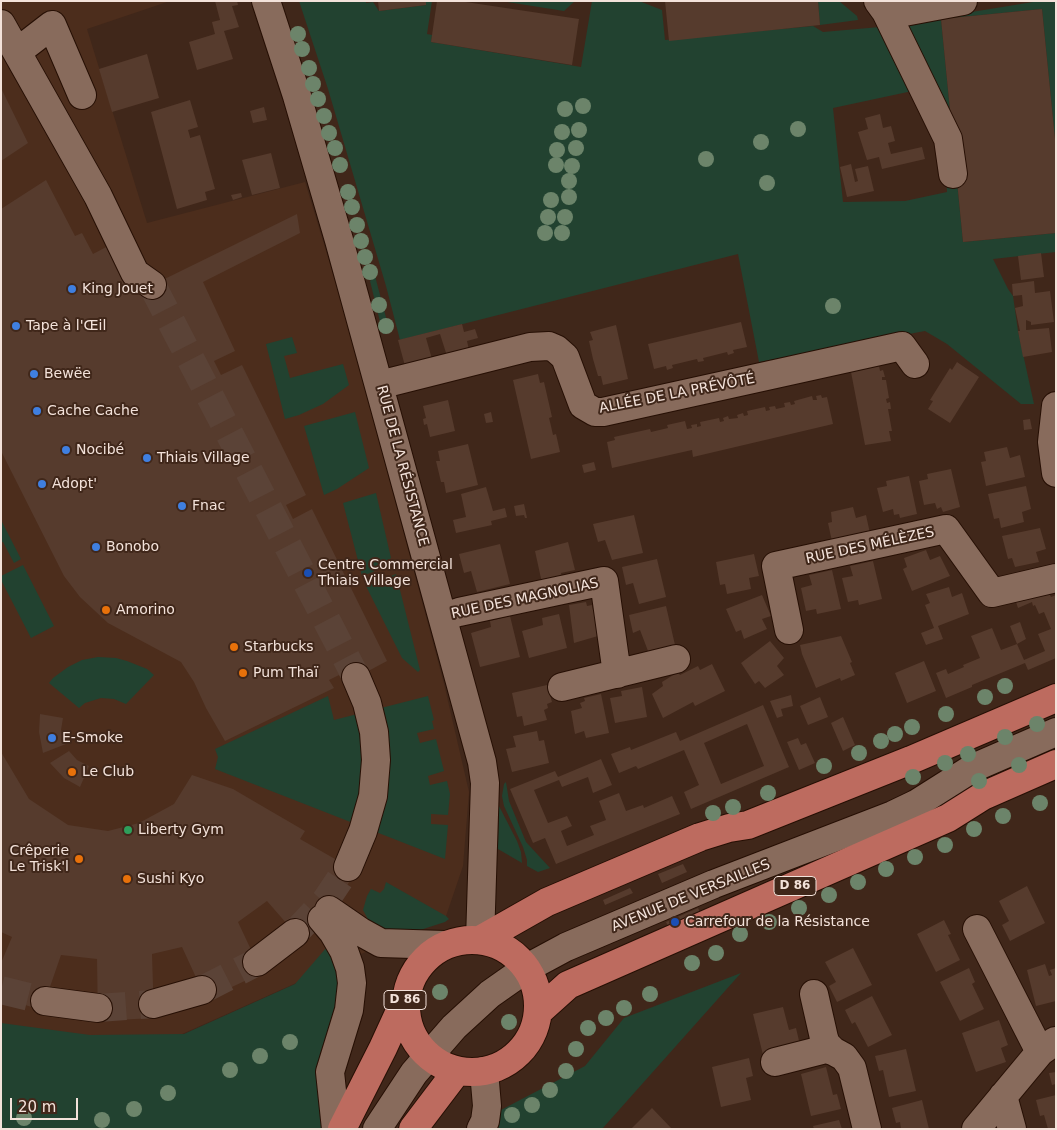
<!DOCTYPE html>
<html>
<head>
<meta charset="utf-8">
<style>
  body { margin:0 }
  #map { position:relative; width:1057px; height:1130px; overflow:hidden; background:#40271a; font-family:"DejaVu Sans",sans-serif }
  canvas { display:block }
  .frame { position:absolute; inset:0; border:2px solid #f3e2da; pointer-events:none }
  .scale { position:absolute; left:10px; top:1098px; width:68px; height:22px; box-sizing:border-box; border:2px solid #f3e2da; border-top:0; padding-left:6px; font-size:15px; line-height:18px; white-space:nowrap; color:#f3e2da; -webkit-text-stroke:4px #40271a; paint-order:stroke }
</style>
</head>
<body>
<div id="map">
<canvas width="1057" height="1130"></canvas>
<div class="frame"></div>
<div class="scale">20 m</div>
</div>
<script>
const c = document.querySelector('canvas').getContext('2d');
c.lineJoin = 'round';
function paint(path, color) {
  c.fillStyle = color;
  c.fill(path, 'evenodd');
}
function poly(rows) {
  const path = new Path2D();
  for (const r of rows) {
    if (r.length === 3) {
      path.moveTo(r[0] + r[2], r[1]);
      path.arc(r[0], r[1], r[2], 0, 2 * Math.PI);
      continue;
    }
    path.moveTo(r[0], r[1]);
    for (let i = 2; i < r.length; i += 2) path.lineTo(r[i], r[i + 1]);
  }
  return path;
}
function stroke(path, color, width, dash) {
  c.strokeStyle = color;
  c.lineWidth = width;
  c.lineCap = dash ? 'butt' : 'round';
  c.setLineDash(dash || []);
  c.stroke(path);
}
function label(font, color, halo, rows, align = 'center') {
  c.font = font + ' "DejaVu Sans",sans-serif';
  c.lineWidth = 4;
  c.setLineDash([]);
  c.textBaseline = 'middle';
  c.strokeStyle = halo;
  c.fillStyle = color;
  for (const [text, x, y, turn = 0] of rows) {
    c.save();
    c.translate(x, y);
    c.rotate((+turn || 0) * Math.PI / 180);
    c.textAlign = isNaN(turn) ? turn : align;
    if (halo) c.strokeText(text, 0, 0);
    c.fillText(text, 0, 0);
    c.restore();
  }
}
paint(poly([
  [1,1,170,1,87,29,147,223,305,182,344,310,444,684,469,792,463,866,446,916,1,1115]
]), '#4c2d1c');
paint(poly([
  [299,1,366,1,366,3,373,2,379,11,426,5,426,1,432,1,427,34,432,35,431,42,581,67,592,1,639,1,662,10,665,40,813,26,823,32,880,27,1039,1,1054,1,1056,3,1056,149,1042,9,941,19,963,242,1056,233,1056,252,993,259,1008,289,1013,296,1018,331,1034,404,1021,404,947,344,925,331,759,362,738,254,400,340,386,286,328,89],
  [917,90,946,175,947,192,905,201,843,202,833,108],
  [501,1,575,1,564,11],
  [818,1,839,1,857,16,858,20,820,25],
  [375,276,388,325,386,333,383,334,370,281],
  [292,337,297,353,284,356,290,378,343,364,349,385,323,404,299,415,285,419,266,344],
  [355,412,369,468,337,489,324,495,304,426],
  [376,493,391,558,373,572,362,576,343,503],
  [1,520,21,559,14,563,3,542,1,542],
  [23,565,54,626,31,638,1,580,1,576],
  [396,574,420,670,418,672,402,658,366,586],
  [98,657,116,658,127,661,147,669,154,675,126,704,114,699,101,698,85,703,79,708,49,683,53,678,68,667,82,660],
  [328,696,334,720,428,696,434,720,432,721,434,729,417,733,420,743,436,739,444,771,428,776,430,785,447,781,450,794,448,815,431,814,431,824,448,825,445,859,215,769,218,757,215,749],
  [506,782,509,801,526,842,550,868,538,872,527,866,527,860,523,847,504,806,502,796,504,784],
  [499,806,517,841,521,852,522,863,498,849],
  [386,882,446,916,449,919,445,922,414,932,387,931,370,923,363,910,367,896,371,889,380,893,384,889],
  [327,947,338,970,341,986,335,1019,320,1054,323,1129,1,1129,1,1023,90,1035,184,1034,295,984],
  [741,973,602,1129,490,1129,499,1111,585,1066,624,1018]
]), '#224230');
paint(poly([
  [215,1,237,1,238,5,232,6,239,27,224,31,233,59,197,70,189,42,215,34,212,22,220,20],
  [378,1,426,1,426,5,379,11],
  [437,1,459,1,579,19,572,65,431,42],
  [665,1,818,1,820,25,669,41],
  [1042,9,1056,149,1056,233,963,242,941,19],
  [147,54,159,98,112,112,99,69],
  [1,88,28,143,1,161],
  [190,100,198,127,188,130,190,137,190,138,200,135,215,189,205,192,207,200,177,209,151,112],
  [264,107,267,120,253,123,250,111],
  [880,114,883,128,891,126,895,141,888,143,891,154,922,147,925,159,882,169,879,157,867,160,858,132,868,129,865,118],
  [271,153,280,188,252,195,242,160],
  [851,164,855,182,858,181,855,169,868,166,874,191,847,197,840,167],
  [46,180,75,236,82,233,93,254,110,245,134,294,297,214,300,233,203,282,235,351,214,361,221,375,242,365,306,495,286,505,293,519,312,509,387,661,344,684,339,675,329,680,334,688,225,741,206,708,194,682,181,662,108,623,80,597,64,576,1,451,1,209],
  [241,193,242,197,233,200,231,195],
  [1041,253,1044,277,1021,280,1018,256],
  [1034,281,1035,293,1050,291,1054,322,1031,325,1031,322,1026,320,1026,330,1049,328,1052,352,1023,357,1018,331,1020,331,1015,308,1023,306,1022,295,1013,296,1012,284],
  [741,322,747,347,733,350,734,353,728,355,727,352,703,358,704,361,698,362,697,359,672,365,673,368,667,370,666,366,654,369,648,344],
  [462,324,464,332,475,329,478,338,467,341,469,350,447,356,440,334,426,338,432,359,405,366,398,340],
  [616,325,628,379,603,385,601,376,598,376,593,359,589,341,593,340,590,332],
  [957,362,979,377,950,423,928,409,933,401,930,400,950,368,952,370],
  [879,366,880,371,883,370,885,377,882,377,882,380,886,380,889,398,886,399,887,403,890,402,891,409,888,409,892,431,889,431,891,441,865,445,851,372],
  [538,374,540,383,544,382,552,417,549,418,551,426,553,435,556,434,560,452,531,459,513,380],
  [821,395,822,398,827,397,833,424,693,457,692,450,612,468,607,442,615,440,614,437,650,429,651,432,668,428,667,425,685,421,687,429,692,428,691,425,697,424,697,427,701,426,700,422,719,418,720,422,724,421,723,418,728,416,729,419,738,418,737,415,743,413,744,416,748,415,747,411,765,407,766,411,770,410,769,407,775,406,776,409,785,407,784,403,790,402,791,405,795,404,794,401,812,396,813,400,817,400,816,396],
  [448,400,455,431,430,437,427,424,424,425,423,419,426,418,423,406],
  [491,412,493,422,486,423,484,414],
  [1030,419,1032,429,1024,430,1023,420],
  [468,444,478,485,446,493,444,482,441,482,436,461,440,461,438,451],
  [1007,447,1010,458,1020,455,1025,477,986,486,981,462,986,461,984,452],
  [594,462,596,470,584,473,582,465],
  [951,469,960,507,943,512,941,507,937,509,935,503,924,505,919,481,928,479,927,474],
  [909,476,917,514,900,518,899,514,894,515,893,509,883,512,877,488,887,486,886,481],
  [1026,486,1031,509,1022,512,1024,522,1001,528,999,518,994,519,988,494],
  [486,487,493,511,505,508,507,517,491,521,492,525,456,533,453,520,466,517,461,494],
  [524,504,527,518,525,518,524,515,516,516,514,506],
  [853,507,856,518,866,515,871,538,833,546,828,523,832,522,831,512],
  [634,515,643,553,612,560,605,540,598,542,593,524],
  [1040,528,1046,549,1036,552,1039,562,1015,567,1012,558,1008,559,1002,536],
  [568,542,575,570,561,573,562,578,542,583,535,551],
  [500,544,510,584,477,592,471,571,464,573,459,554],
  [926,550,930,560,940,556,950,576,912,591,903,569,907,567,904,558],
  [754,554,759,576,749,578,751,589,727,594,725,584,720,585,716,562],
  [657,559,666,597,639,604,633,583,626,585,622,567],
  [873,561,882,599,859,605,858,600,848,602,842,578,853,576,850,566],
  [832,570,841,609,817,614,816,609,806,611,801,588,812,585,809,575],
  [949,587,952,597,962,593,969,614,938,626,943,639,926,645,921,633,934,628,925,605,930,603,926,594],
  [1046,588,1051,597,1056,595,1056,658,1028,670,1025,663,972,685,972,687,946,698,936,673,946,669,948,674,964,667,963,665,980,658,971,636,992,628,1001,650,1017,644,1024,660,1045,651,1038,634,1051,629,1044,612,1039,614,1035,605,1033,606,1032,602,1018,608,1015,599],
  [762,595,771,616,762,619,767,629,744,639,741,630,736,632,726,609],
  [586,602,587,606,592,605,593,610,601,609,606,629,597,631,598,636,574,643,569,605],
  [666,606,675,645,648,651,640,630,633,633,629,615],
  [559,614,567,648,529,658,522,631,543,625,542,618],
  [510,616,520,657,480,667,471,633,491,627,490,621],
  [1020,622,1026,639,1017,644,1010,626],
  [841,636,852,662,850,663,855,675,841,681,840,678,816,688,802,654,800,645],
  [770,641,784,658,777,666,784,675,765,688,759,681,755,684,741,663],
  [924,661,936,691,907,703,895,673],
  [712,664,725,691,695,706,693,702,663,718,652,694,663,686,662,682,678,672,680,675,698,666,700,670],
  [547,685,552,702,547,704,548,708,544,710,547,720,524,726,522,716,517,717,512,693],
  [642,687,647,717,615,723,610,698,622,696,621,691],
  [601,694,609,733,586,738,584,731,575,734,571,711,582,708,580,703,585,701,584,698],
  [791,695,793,706,781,709,783,716,777,718,770,701],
  [820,697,828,717,808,725,800,706],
  [763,705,789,767,691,809,684,792,699,785,684,750,638,769,636,766,619,773,611,754,630,747,631,750,676,732,680,741],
  [747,724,764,766,721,784,704,743],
  [40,714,63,718,61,730,66,744,43,753,39,732],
  [843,717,855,745,843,751,831,723],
  [537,731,539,741,544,740,549,763,512,772,506,749,516,747,513,736],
  [798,738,801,745,806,743,815,763,799,770,787,742],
  [69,751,77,760,89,766,80,787,64,778,50,763],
  [1,752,29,799,68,825,108,831,139,823,174,804,192,775,233,789,262,806,305,831,300,839,356,871,338,900,316,926,301,940,267,901,238,922,262,973,206,999,182,947,152,954,154,1018,98,1021,97,959,61,955,42,1010,1,998,1,963,12,937,1,932],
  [601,759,612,785,593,793,588,777,562,787,559,780,534,790,548,823,567,816,572,826,561,831,567,846,594,835,590,826,606,820,599,801,619,793,626,811,643,805,644,808,672,796,680,814,556,864,545,838,533,843,510,789,555,771,558,777],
  [683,864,687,872,662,883,658,874],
  [1027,886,1045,923,1010,941,1002,925,1009,921,999,901],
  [630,888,633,893,605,905,603,900],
  [698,908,701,914,669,928,666,922],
  [944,920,951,934,948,935,960,960,936,972,917,934],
  [853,948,872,985,837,1002,829,986,836,982,825,962],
  [1045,964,1049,976,1052,975,1050,970,1056,968,1056,1001,1036,1006,1027,970],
  [969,968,975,982,972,984,984,1009,960,1021,940,982],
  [872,996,892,1035,868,1047,855,1022,852,1024,845,1010],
  [783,1007,789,1030,796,1028,800,1045,763,1055,753,1014],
  [999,1020,1008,1045,1001,1048,1006,1062,976,1072,962,1033],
  [906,1049,916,1091,889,1097,883,1070,879,1071,875,1056],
  [749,1058,753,1076,746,1078,751,1100,721,1107,712,1067],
  [826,1067,833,1095,837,1094,841,1109,811,1116,801,1074],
  [1056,1072,1056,1084,1052,1085,1049,1073],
  [1056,1095,1056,1129,1048,1129,1044,1115,1040,1116,1036,1100],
  [922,1100,929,1129,901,1129,900,1122,896,1123,892,1108],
  [652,1108,672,1129,631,1129],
  [839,1120,842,1129,814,1129,813,1126]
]), '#563b2d');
stroke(poly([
  [152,285,356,677],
  [295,933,326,900,348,867],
  [1,990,45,1001],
  [202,990,257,962],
  [98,1008,153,1004]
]), '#5b4337', 28, [28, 14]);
const minor = poly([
  [266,1,297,96,339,240,482,762,485,783,480,940],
  [878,1,886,12,948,139,953,174],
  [886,12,904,12,963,1],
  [1,24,98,196,135,273,152,285],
  [17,52,52,25,82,95],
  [379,385,530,347,549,346,556,349,565,357,583,405,595,412,603,412,902,346,915,364],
  [1056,406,1052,442,1056,473],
  [443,617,459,612,604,581,617,674],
  [789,630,776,566,946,529,992,593,1056,578],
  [562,687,676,659],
  [348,867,363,831,373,796,376,760,374,732,367,703,356,677],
  [329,910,361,932,381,943,444,945],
  [322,919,333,932,344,951,350,968,352,983,349,1010,330,1072,336,1129],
  [977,929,1040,1052],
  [257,962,295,933],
  [814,994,824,1038,826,1044,833,1051],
  [45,1001,98,1008],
  [153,1004,202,990],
  [775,1062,826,1049,833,1051,844,1057,852,1068,867,1129],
  [1003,1096,1012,1129],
  [377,1129,414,1073,454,1027,490,994,527,968,566,947,714,884,893,815,916,804,973,768,1056,732],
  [481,1129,485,1121,487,1106,484,1071],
  [976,1129,1040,1052,1055,1041]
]);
const major = poly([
  [472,1006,66],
  [480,940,547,902,700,837,729,828,748,825,911,760,1056,698],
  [538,1012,568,985,948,818,983,796,1056,764],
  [342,1129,383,1048,405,1000],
  [413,1129,457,1071]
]);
stroke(minor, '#260f04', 30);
stroke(major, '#260f04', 30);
stroke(minor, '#886b5c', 28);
stroke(major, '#bd6b5f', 28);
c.fillStyle = '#6c846a';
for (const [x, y] of [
  [298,34],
  [302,49],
  [309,68],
  [313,84],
  [318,99],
  [583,106],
  [565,109],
  [324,116],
  [798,129],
  [579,130],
  [562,132],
  [329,133],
  [761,142],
  [335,148],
  [576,148],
  [557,150],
  [706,159],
  [340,165],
  [556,165],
  [572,166],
  [569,181],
  [767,183],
  [348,192],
  [569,197],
  [551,200],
  [352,207],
  [548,217],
  [565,217],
  [357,225],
  [545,233],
  [562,233],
  [361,241],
  [365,257],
  [370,272],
  [379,305],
  [833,306],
  [386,326],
  [1005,686],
  [985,697],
  [946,714],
  [1037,724],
  [912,727],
  [895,734],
  [1005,737],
  [881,741],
  [859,753],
  [968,754],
  [945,763],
  [1019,765],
  [824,766],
  [913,777],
  [979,781],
  [768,793],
  [1040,803],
  [733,807],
  [713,813],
  [1003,816],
  [974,829],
  [945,845],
  [915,857],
  [886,869],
  [858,882],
  [829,895],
  [799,908],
  [769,922],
  [740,934],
  [716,953],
  [692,963],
  [440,992],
  [650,994],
  [624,1008],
  [606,1018],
  [509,1022],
  [588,1028],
  [290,1042],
  [576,1049],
  [260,1056],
  [230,1070],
  [566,1071],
  [550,1090],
  [168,1093],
  [532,1105],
  [134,1109],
  [512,1115],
  [24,1118],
  [102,1120]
]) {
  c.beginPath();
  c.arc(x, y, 8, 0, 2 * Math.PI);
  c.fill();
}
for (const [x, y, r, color] of [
  [72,289,5,"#3f7fe0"],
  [16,326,5,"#3f7fe0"],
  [34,374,5,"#3f7fe0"],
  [37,411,5,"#3f7fe0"],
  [66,450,5,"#3f7fe0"],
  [147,458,5,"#3f7fe0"],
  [42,484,5,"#3f7fe0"],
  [182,506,5,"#3f7fe0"],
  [96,547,5,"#3f7fe0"],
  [308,573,5,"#1a4fb4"],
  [106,610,5,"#e8710a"],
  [234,647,5,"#e8710a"],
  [243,673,5,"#e8710a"],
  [52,738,5,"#3f7fe0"],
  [72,772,5,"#e8710a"],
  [128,830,5,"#2e9e5b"],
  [79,859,5,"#e8710a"],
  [127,879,5,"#e8710a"],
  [675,922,5,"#1a4fb4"]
]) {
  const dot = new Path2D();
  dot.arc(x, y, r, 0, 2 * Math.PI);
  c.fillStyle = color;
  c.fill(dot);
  stroke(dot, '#40271a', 2);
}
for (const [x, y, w] of [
  [795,886,42],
  [405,1000,42]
]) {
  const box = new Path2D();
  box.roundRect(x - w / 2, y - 9.5, w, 19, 4);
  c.fillStyle = '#40271a';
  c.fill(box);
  stroke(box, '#f3e2da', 1);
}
label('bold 12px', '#f3e2da', null, [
  ["D 86",795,886],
  ["D 86",405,1000]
]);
label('14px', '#f3e2da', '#40271a', [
  ["King Jouet",82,289],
  ["Tape à l'Œil",26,326],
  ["Bewëe",44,374],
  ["Cache Cache",47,411],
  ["Nocibé",76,450],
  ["Thiais Village",157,458],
  ["Adopt'",52,484],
  ["Fnac",192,506],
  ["Bonobo",106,547],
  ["Centre Commercial",318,565],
  ["Thiais Village",318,581],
  ["Amorino",116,610],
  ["Starbucks",244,647],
  ["Pum Thaï",253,673],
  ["E-Smoke",62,738],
  ["Le Club",82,772],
  ["Liberty Gym",138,830],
  ["Crêperie",69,851,"right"],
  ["Le Trisk'l",69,867,"right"],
  ["Sushi Kyo",137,879],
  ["Carrefour de la Résistance",685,922]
], 'left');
label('14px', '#f3e2da', '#40271a', [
  ["ALLÉE DE LA PRÉVÔTÉ",677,394,-11],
  ["RUE DE LA RÉSISTANCE",402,466,75],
  ["RUE DES MÉLÈZES",870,546,-12],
  ["RUE DES MAGNOLIAS",525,599,-12],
  ["AVENUE DE VERSAILLES",691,896,-22]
]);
</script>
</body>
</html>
